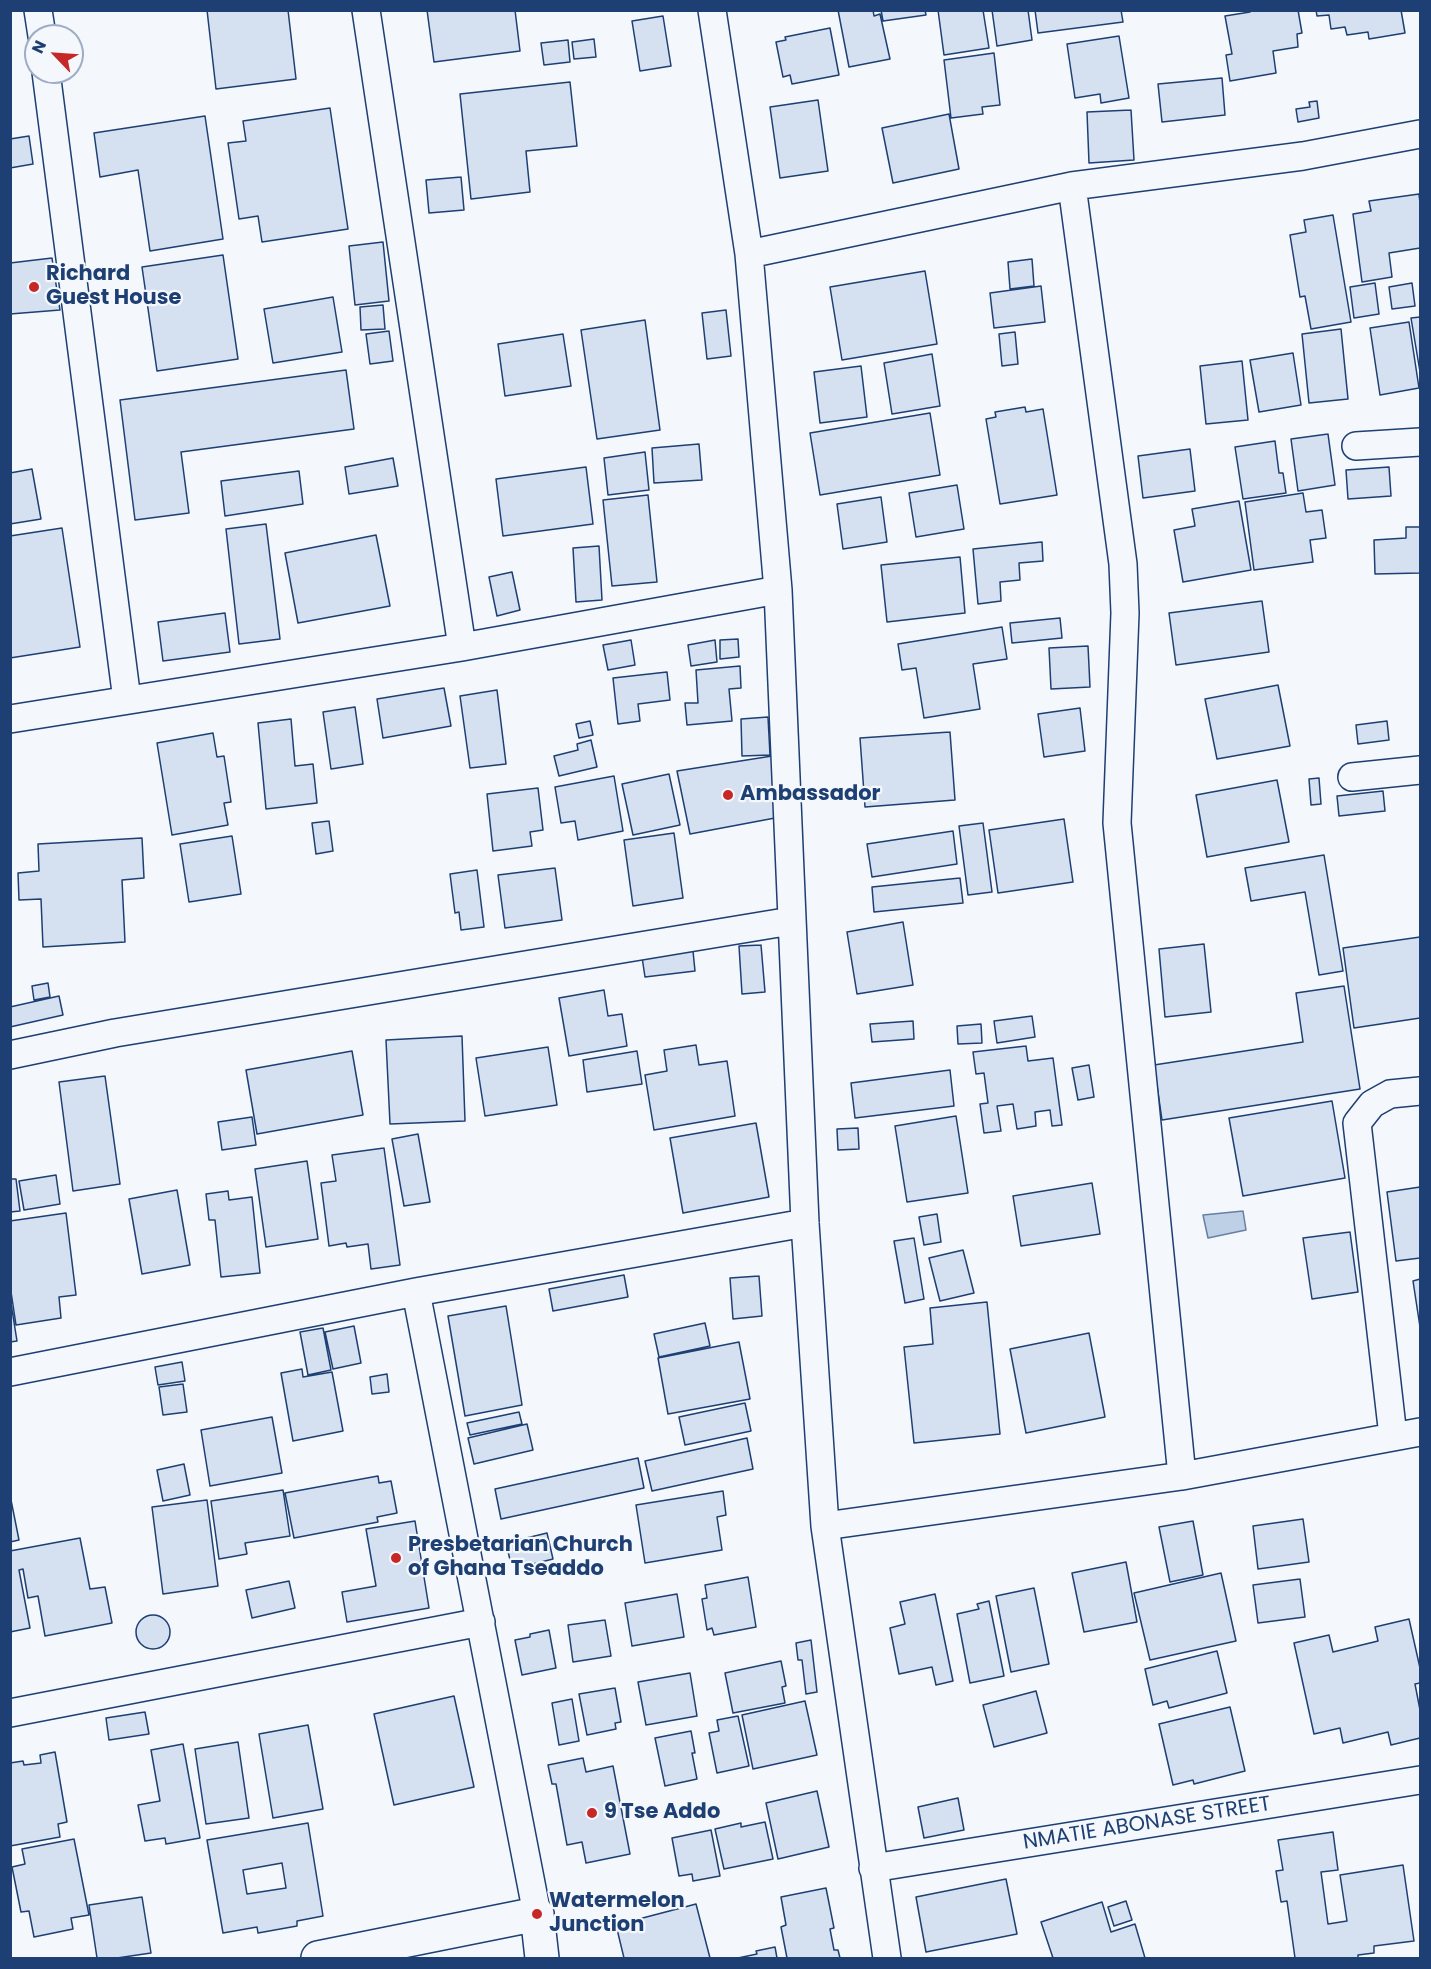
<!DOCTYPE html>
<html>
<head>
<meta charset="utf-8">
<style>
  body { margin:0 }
  #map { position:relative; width:1431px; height:1969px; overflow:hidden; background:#f4f7fb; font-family:Poppins,sans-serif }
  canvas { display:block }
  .frame { position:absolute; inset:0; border:12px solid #1d3f73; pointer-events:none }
  .north { position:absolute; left:24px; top:24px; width:60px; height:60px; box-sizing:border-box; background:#f4f7fb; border:2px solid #9eadc5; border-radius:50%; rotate:295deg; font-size:16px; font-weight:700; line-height:24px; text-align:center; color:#1d3f73 }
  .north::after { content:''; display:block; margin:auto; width:21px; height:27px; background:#c62828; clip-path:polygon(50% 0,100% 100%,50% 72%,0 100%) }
</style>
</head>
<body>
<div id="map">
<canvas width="1431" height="1969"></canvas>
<div class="frame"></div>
<div class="north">N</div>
</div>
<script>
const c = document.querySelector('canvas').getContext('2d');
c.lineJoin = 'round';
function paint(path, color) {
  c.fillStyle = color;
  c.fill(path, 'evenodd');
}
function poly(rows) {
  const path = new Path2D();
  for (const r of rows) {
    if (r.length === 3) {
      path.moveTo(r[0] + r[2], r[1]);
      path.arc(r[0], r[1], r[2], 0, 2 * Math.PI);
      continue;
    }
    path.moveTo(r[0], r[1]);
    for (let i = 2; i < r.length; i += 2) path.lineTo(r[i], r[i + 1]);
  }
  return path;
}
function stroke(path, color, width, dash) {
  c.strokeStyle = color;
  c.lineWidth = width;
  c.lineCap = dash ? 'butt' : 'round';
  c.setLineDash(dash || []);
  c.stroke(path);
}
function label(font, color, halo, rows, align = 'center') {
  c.font = font + ' Poppins,sans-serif';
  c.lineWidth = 4.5;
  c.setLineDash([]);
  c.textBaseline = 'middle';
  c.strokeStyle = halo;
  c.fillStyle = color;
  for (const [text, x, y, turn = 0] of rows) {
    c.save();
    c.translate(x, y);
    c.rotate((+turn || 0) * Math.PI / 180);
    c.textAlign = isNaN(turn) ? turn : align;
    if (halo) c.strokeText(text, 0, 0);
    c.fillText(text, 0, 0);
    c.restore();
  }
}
const water = poly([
  [1243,1211,1246,1230,1208,1238,1203,1215,1243,1211]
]);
paint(water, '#bed0e5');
stroke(water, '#687fa3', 1.5);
const building = poly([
  [207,10,288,10,296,79,216,89,207,10],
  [427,10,515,10,520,51,434,62,427,10],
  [838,10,873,10,874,16,880,14,890,59,849,67,838,10],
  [881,10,925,10,926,15,883,21,881,10],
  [938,10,983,10,989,48,944,55,938,10],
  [992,10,1028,10,1032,40,997,46,992,10],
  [1035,10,1121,10,1123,22,1038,33,1035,10],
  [1250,10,1298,10,1302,33,1297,34,1298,47,1273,51,1276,73,1230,81,1226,55,1232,54,1225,16,1250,12,1250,10],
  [1316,10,1401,10,1405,33,1369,39,1368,32,1347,35,1345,27,1331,29,1329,15,1317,16,1316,10],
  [663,16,671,66,640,71,632,21,663,16],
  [830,28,839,75,792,84,790,75,783,77,776,42,786,40,785,37,830,28],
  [1119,36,1129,98,1101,103,1100,94,1075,98,1067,44,1119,36],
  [594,39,596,57,574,59,572,42,594,39],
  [568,40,570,62,544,65,541,43,568,40],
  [994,53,1000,105,982,107,983,114,951,118,944,60,994,53],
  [1222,78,1225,115,1162,122,1158,84,1222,78],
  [570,82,577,146,526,151,530,192,471,199,460,94,570,82],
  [818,100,828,171,780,178,770,107,818,100],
  [1317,101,1319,118,1298,122,1296,109,1310,107,1309,102,1317,101],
  [330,108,348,229,262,242,258,216,239,219,228,143,246,141,243,121,330,108],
  [1131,110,1134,160,1089,163,1087,112,1131,110],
  [949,114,959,169,893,183,882,128,949,114],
  [205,116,223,239,150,251,138,170,100,177,94,133,205,116],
  [29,136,33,164,10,168,10,139,29,136],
  [461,177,464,210,429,213,426,180,461,177],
  [1419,194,1420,203,1420,248,1389,253,1392,277,1362,282,1353,214,1371,211,1369,201,1419,194],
  [1333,215,1351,322,1311,329,1305,296,1300,297,1290,235,1306,232,1304,220,1333,215],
  [383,242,389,301,355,305,349,246,383,242],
  [223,255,238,359,157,371,142,267,223,255],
  [52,258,60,310,10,314,10,263,52,258],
  [1032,259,1034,286,1010,289,1008,262,1032,259],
  [925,271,937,344,842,360,830,287,925,271],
  [1375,283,1379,314,1354,318,1350,287,1375,283],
  [1412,283,1415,306,1392,309,1389,287,1412,283],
  [1041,286,1045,322,994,328,990,293,1041,286],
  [333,297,342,352,273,363,264,309,333,297],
  [383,305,385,329,361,330,360,307,383,305],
  [726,310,731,356,707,359,702,313,726,310],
  [1420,317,1420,372,1411,318,1420,317],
  [645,320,660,430,597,439,581,330,645,320],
  [1409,322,1419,388,1380,395,1370,328,1409,322],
  [1341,329,1348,399,1309,403,1302,334,1341,329],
  [389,331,393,361,370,364,366,334,389,331],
  [1015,332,1018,364,1002,366,999,334,1015,332],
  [563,334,571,386,505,396,498,344,563,334],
  [1293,353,1301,405,1259,412,1250,360,1293,353],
  [932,354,940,406,892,414,884,363,932,354],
  [1242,361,1248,420,1206,424,1200,366,1242,361],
  [861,366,867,417,820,423,814,372,861,366],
  [346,370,354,429,181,452,189,513,135,520,120,400,346,370],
  [1025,407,1026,412,1043,409,1057,495,1000,504,986,419,996,417,995,412,1025,407],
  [930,413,940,475,820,495,810,433,930,413],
  [1328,434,1335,485,1298,491,1291,439,1328,434],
  [1275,441,1279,473,1283,473,1286,493,1243,499,1235,447,1275,441],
  [699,444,702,480,654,483,652,448,699,444],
  [1190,449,1195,491,1143,498,1138,456,1190,449],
  [645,452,649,490,608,495,604,458,645,452],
  [393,458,398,486,349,494,345,467,393,458],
  [586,467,593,524,503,536,496,479,586,467],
  [1389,467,1391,496,1348,499,1346,470,1389,467],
  [32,469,41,519,10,524,10,473,32,469],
  [299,471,303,504,225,516,221,481,299,471],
  [957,485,964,529,916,537,909,493,957,485],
  [1303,493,1306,512,1322,510,1326,538,1310,540,1313,562,1254,570,1245,502,1303,493],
  [648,495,657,582,612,586,603,500,648,495],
  [881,497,887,542,843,549,837,504,881,497],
  [1239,501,1251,570,1183,582,1174,530,1195,526,1192,509,1239,501],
  [266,524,280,639,239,644,226,529,266,524],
  [1406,527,1420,527,1420,573,1375,574,1374,540,1406,538,1406,527],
  [62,528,80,647,10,658,10,536,62,528],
  [376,535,390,606,298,623,285,553,376,535],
  [1042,542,1043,561,1019,563,1020,580,1000,582,1001,601,978,604,973,549,1042,542],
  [599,546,602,600,576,602,573,548,599,546],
  [960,557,965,613,887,622,881,565,960,557],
  [512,572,520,610,497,616,489,577,512,572],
  [1262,601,1269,652,1176,665,1169,613,1262,601],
  [225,613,230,652,163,661,158,622,225,613],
  [1060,618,1062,638,1012,643,1010,623,1060,618],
  [1002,627,1007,659,973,664,980,709,924,718,916,668,902,670,898,644,1002,627],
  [738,639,739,657,720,659,720,640,738,639],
  [631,640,635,665,608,670,603,645,631,640],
  [715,640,717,662,691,666,688,645,715,640],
  [1088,646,1090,687,1051,689,1049,648,1088,646],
  [740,666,741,688,729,689,732,721,687,725,685,703,698,703,696,670,740,666],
  [667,672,670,700,638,704,640,721,618,724,613,678,667,672],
  [1278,685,1290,746,1217,759,1205,699,1278,685],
  [444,688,451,726,383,738,377,699,444,688],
  [497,690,506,764,470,768,460,696,497,690],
  [355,707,363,764,331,769,323,712,355,707],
  [1080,708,1085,751,1044,757,1038,714,1080,708],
  [768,717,770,755,742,756,741,719,768,717],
  [291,719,295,766,313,764,317,803,266,809,258,723,291,719],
  [590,721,593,735,579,738,576,724,590,721],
  [1387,721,1389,740,1358,744,1356,725,1387,721],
  [950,732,955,800,865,807,860,738,950,732],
  [213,733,217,757,224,756,231,802,224,803,228,825,172,835,157,743,213,733],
  [591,740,597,767,559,776,554,756,578,750,577,744,591,740],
  [772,756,775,818,690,834,677,771,772,756],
  [669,774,680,825,633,835,622,784,669,774],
  [614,776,623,831,578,840,575,821,561,823,555,787,614,776],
  [1319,778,1321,804,1311,805,1309,779,1319,778],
  [1277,780,1289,842,1207,857,1196,795,1277,780],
  [538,788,543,830,530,832,532,846,493,851,487,794,538,788],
  [1383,791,1385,811,1339,816,1337,796,1383,791],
  [1064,819,1073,882,998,893,989,830,1064,819],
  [329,821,333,851,316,854,312,823,329,821],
  [983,823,992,892,968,895,959,826,983,823],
  [953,831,957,864,872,877,867,844,953,831],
  [674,833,683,898,633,906,624,840,674,833],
  [232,836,241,894,189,902,180,844,232,836],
  [142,838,144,878,122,880,125,942,43,947,41,899,19,900,18,873,39,871,38,844,142,838],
  [1324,855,1343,971,1319,975,1305,892,1251,901,1245,868,1324,855],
  [555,868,562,920,505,928,498,875,555,868],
  [477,870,484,927,461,930,459,912,455,913,450,874,477,870],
  [960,878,963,903,874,912,872,887,960,878],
  [903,922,913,985,857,994,847,932,903,922],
  [1420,937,1420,1018,1354,1028,1343,948,1420,937],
  [1204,944,1211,1012,1165,1017,1159,949,1204,944],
  [761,945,765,992,742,994,739,946,761,945],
  [693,951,695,971,645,977,642,957,693,951],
  [48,983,50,997,34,1000,32,986,48,983],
  [1344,986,1360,1089,1162,1120,1154,1065,1303,1042,1296,993,1344,986],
  [604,990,608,1016,622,1014,627,1046,569,1056,559,998,604,990],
  [59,996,63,1015,10,1027,10,1007,59,996],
  [1032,1016,1035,1037,997,1043,994,1021,1032,1016],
  [913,1021,914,1039,872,1042,870,1024,913,1021],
  [981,1024,982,1043,958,1044,957,1026,981,1024],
  [462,1036,465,1121,390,1124,386,1040,462,1036],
  [696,1045,699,1065,727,1061,735,1116,654,1130,645,1075,667,1071,664,1050,696,1045],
  [1026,1046,1028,1061,1053,1058,1062,1125,1052,1126,1050,1110,1035,1112,1036,1126,1017,1129,1013,1104,997,1106,1001,1131,984,1133,980,1104,988,1103,984,1073,976,1074,973,1052,1026,1046],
  [548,1047,557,1105,485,1116,476,1058,548,1047],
  [352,1051,363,1115,257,1134,246,1070,352,1051],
  [637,1051,642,1084,587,1092,583,1060,637,1051],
  [1089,1065,1094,1097,1078,1100,1072,1068,1089,1065],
  [950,1070,954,1106,855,1118,851,1083,950,1070],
  [105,1076,120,1184,73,1191,59,1082,105,1076],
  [1332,1101,1345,1178,1243,1196,1229,1118,1332,1101],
  [956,1116,968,1193,907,1202,895,1126,956,1116],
  [252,1117,256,1145,222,1150,218,1122,252,1117],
  [756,1123,769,1197,683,1213,670,1138,756,1123],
  [858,1128,859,1149,838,1150,837,1129,858,1128],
  [418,1134,430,1202,404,1206,392,1139,418,1134],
  [384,1148,400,1265,371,1269,368,1244,347,1247,346,1243,329,1246,321,1183,336,1181,332,1155,384,1148],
  [307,1161,318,1239,266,1247,255,1169,307,1161],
  [56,1175,60,1204,24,1210,19,1181,56,1175],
  [10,1179,16,1179,20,1211,10,1212,10,1179],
  [1092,1183,1100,1234,1021,1246,1013,1196,1092,1183],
  [1420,1187,1420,1258,1396,1261,1387,1192,1420,1187],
  [177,1190,190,1265,142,1274,129,1199,177,1190],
  [228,1191,229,1200,252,1197,260,1273,221,1277,215,1220,209,1220,206,1194,228,1191],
  [66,1213,76,1295,59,1297,61,1318,16,1325,10,1285,10,1221,66,1213],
  [937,1214,941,1242,924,1245,919,1217,937,1214],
  [1350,1232,1358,1292,1312,1299,1303,1238,1350,1232],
  [914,1238,924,1299,905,1303,894,1241,914,1238],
  [963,1250,974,1293,940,1301,929,1258,963,1250],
  [624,1275,628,1297,553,1311,549,1289,624,1275],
  [759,1276,762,1316,733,1319,730,1278,759,1276],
  [1420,1279,1420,1327,1413,1281,1420,1279],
  [10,1297,17,1341,10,1342,10,1297],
  [987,1302,1000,1434,914,1443,904,1347,933,1344,930,1308,987,1302],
  [506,1306,522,1405,465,1416,448,1316,506,1306],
  [705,1323,710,1346,659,1357,654,1334,705,1323],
  [354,1326,361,1363,333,1369,325,1332,354,1326],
  [323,1328,331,1370,308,1375,300,1332,323,1328],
  [1089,1333,1105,1417,1026,1433,1010,1349,1089,1333],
  [739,1342,750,1399,668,1414,658,1358,739,1342],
  [182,1362,185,1381,158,1385,155,1367,182,1362],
  [302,1369,303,1377,332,1372,343,1431,293,1441,281,1373,302,1369],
  [387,1374,389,1392,372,1394,370,1377,387,1374],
  [183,1384,187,1412,163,1415,159,1387,183,1384],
  [745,1403,751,1431,685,1445,679,1417,745,1403],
  [519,1412,522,1424,470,1435,467,1423,519,1412],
  [272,1417,282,1473,210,1486,201,1430,272,1417],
  [527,1424,533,1450,474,1464,468,1438,527,1424],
  [747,1438,753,1469,652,1491,645,1461,747,1438],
  [638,1458,644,1488,501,1519,495,1489,638,1458],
  [184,1464,190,1495,163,1501,157,1470,184,1464],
  [378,1476,379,1483,391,1481,397,1513,377,1517,378,1522,294,1538,285,1493,378,1476],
  [283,1490,290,1536,245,1543,247,1554,219,1559,211,1501,283,1490],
  [723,1491,726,1515,717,1517,722,1550,645,1563,636,1505,723,1491],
  [10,1495,19,1540,10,1542,10,1495],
  [207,1500,218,1586,163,1594,152,1507,207,1500],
  [1303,1519,1309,1562,1258,1569,1253,1526,1303,1519],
  [415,1521,429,1608,347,1622,342,1592,376,1586,366,1529,415,1521],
  [1193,1521,1203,1575,1170,1582,1159,1527,1193,1521],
  [547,1533,553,1559,525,1566,524,1561,511,1564,506,1543,547,1533],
  [80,1538,90,1589,105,1587,112,1623,45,1636,38,1596,28,1598,23,1569,19,1570,30,1628,10,1632,10,1551,80,1538],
  [1126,1562,1137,1622,1084,1632,1072,1573,1126,1562],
  [1221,1573,1236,1641,1150,1660,1134,1593,1221,1573],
  [748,1577,756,1627,714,1635,712,1628,707,1630,702,1599,707,1598,705,1585,748,1577],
  [1300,1579,1305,1617,1258,1623,1253,1585,1300,1579],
  [289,1581,295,1608,252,1618,246,1590,289,1581],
  [1034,1588,1049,1664,1011,1672,996,1596,1034,1588],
  [677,1594,684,1637,632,1646,625,1603,677,1594],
  [935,1594,953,1681,936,1685,932,1667,899,1674,890,1628,905,1624,900,1602,935,1594],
  [989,1601,1004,1676,970,1683,957,1614,979,1609,977,1604,989,1601],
  [153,1632,17],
  [1409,1619,1420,1668,1420,1683,1415,1684,1420,1710,1420,1738,1391,1745,1388,1732,1343,1743,1340,1728,1314,1734,1294,1643,1329,1635,1333,1652,1378,1641,1375,1627,1409,1619],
  [605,1620,611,1656,573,1662,568,1625,605,1620],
  [549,1630,556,1668,522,1675,515,1640,530,1637,530,1634,549,1630],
  [811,1640,817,1692,806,1694,802,1660,798,1660,796,1643,811,1640],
  [1217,1651,1227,1693,1169,1708,1167,1701,1153,1705,1145,1669,1217,1651],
  [781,1661,786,1686,782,1687,785,1703,733,1713,725,1673,781,1661],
  [690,1673,697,1716,646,1725,638,1682,690,1673],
  [615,1688,621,1722,615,1723,616,1729,587,1735,579,1694,615,1688],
  [1036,1691,1047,1733,994,1747,983,1705,1036,1691],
  [454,1696,474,1787,394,1805,374,1714,454,1696],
  [572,1699,579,1741,559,1745,552,1703,572,1699],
  [805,1701,817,1755,753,1769,742,1715,805,1701],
  [1230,1707,1245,1771,1194,1784,1193,1780,1173,1785,1159,1724,1230,1707],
  [145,1712,149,1734,109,1740,106,1718,145,1712],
  [738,1716,749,1766,717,1773,709,1733,719,1731,717,1720,738,1716],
  [308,1725,323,1809,273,1818,259,1734,308,1725],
  [691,1731,695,1753,692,1753,697,1779,665,1786,655,1738,691,1731],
  [238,1742,249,1818,206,1824,195,1749,238,1742],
  [183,1744,200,1838,166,1844,165,1838,145,1841,138,1805,160,1801,151,1750,183,1744],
  [55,1752,67,1822,58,1824,60,1837,10,1846,10,1763,23,1761,24,1765,41,1763,40,1755,55,1752],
  [583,1758,586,1772,613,1766,630,1854,586,1863,582,1842,567,1845,556,1784,552,1784,548,1765,583,1758],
  [817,1791,829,1847,778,1859,766,1803,817,1791],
  [958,1798,964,1830,924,1838,918,1807,958,1798],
  [765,1822,773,1859,724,1869,715,1829,741,1823,741,1827,765,1822],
  [308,1823,323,1916,297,1921,297,1926,258,1933,257,1927,223,1933,207,1840,308,1823],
  [282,1863,286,1888,247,1894,243,1870,282,1863],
  [711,1830,720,1876,693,1881,692,1874,679,1876,672,1838,711,1830],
  [1333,1832,1338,1870,1321,1872,1328,1924,1347,1921,1340,1875,1403,1865,1414,1941,1374,1946,1374,1953,1358,1955,1358,1958,1295,1958,1287,1901,1281,1902,1276,1871,1283,1870,1278,1840,1333,1832],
  [74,1839,89,1915,71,1918,73,1929,34,1937,29,1911,21,1912,12,1867,25,1864,22,1849,74,1839],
  [1006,1879,1017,1934,926,1952,916,1897,1006,1879],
  [826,1888,834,1928,830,1929,834,1950,838,1950,840,1958,787,1958,781,1927,786,1925,781,1897,826,1888],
  [142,1897,151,1953,117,1958,97,1958,89,1905,142,1897],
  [1126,1901,1132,1920,1114,1926,1108,1907,1126,1901],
  [1102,1902,1111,1932,1135,1924,1145,1958,1053,1958,1041,1922,1102,1902],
  [696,1904,710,1958,624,1958,616,1925,696,1904],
  [775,1947,777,1958,738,1958,757,1954,756,1951,775,1947]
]);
paint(building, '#d5e0f0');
stroke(building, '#1d3f73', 1.5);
const street = poly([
  [38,10,42,36],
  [366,10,462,647],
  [712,10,749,254,778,590,805,1223,825,1526,887,1958],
  [46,72,127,700],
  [1072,186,1123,564,1125,613,1117,823,1182,1476],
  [749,254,1072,186,1303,156,1420,134],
  [1356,446,1420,442],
  [10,719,462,647,778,590],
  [1352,777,1420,770],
  [10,1055,115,1033,791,921],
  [416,1292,537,1914],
  [10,1372,416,1292,805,1223],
  [1393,1436,1357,1123,1372,1104,1390,1094,1420,1091],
  [825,1526,1182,1476,1420,1432],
  [10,1713,481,1622],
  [873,1868,1420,1780]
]);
const secondary = poly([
  [318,1958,537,1914,542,1958]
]);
stroke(street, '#1d3f73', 30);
stroke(secondary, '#1d3f73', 36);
stroke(street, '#f4f7fb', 27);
stroke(secondary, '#f4f7fb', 33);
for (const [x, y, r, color] of [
  [34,287,6,"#c62828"],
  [728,795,6,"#c62828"],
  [396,1558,6,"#c62828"],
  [592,1813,6,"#c62828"],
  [537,1914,6,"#c62828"]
]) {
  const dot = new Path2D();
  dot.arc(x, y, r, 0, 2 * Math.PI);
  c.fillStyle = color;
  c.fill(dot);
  stroke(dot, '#f4f7fb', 2);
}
label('bold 21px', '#1d3f73', '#f4f7fb', [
  ["Richard",46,275],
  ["Guest House",46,299],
  ["Ambassador",740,795],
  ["Presbetarian Church",408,1546],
  ["of Ghana Tseaddo",408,1570],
  ["9 Tse Addo",604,1813],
  ["Watermelon",549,1902],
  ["Junction",549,1926]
], 'left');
label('21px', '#1d3f73', '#f4f7fb', [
  ["NMATIE ABONASE STREET",1147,1824,-9]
]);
</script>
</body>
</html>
